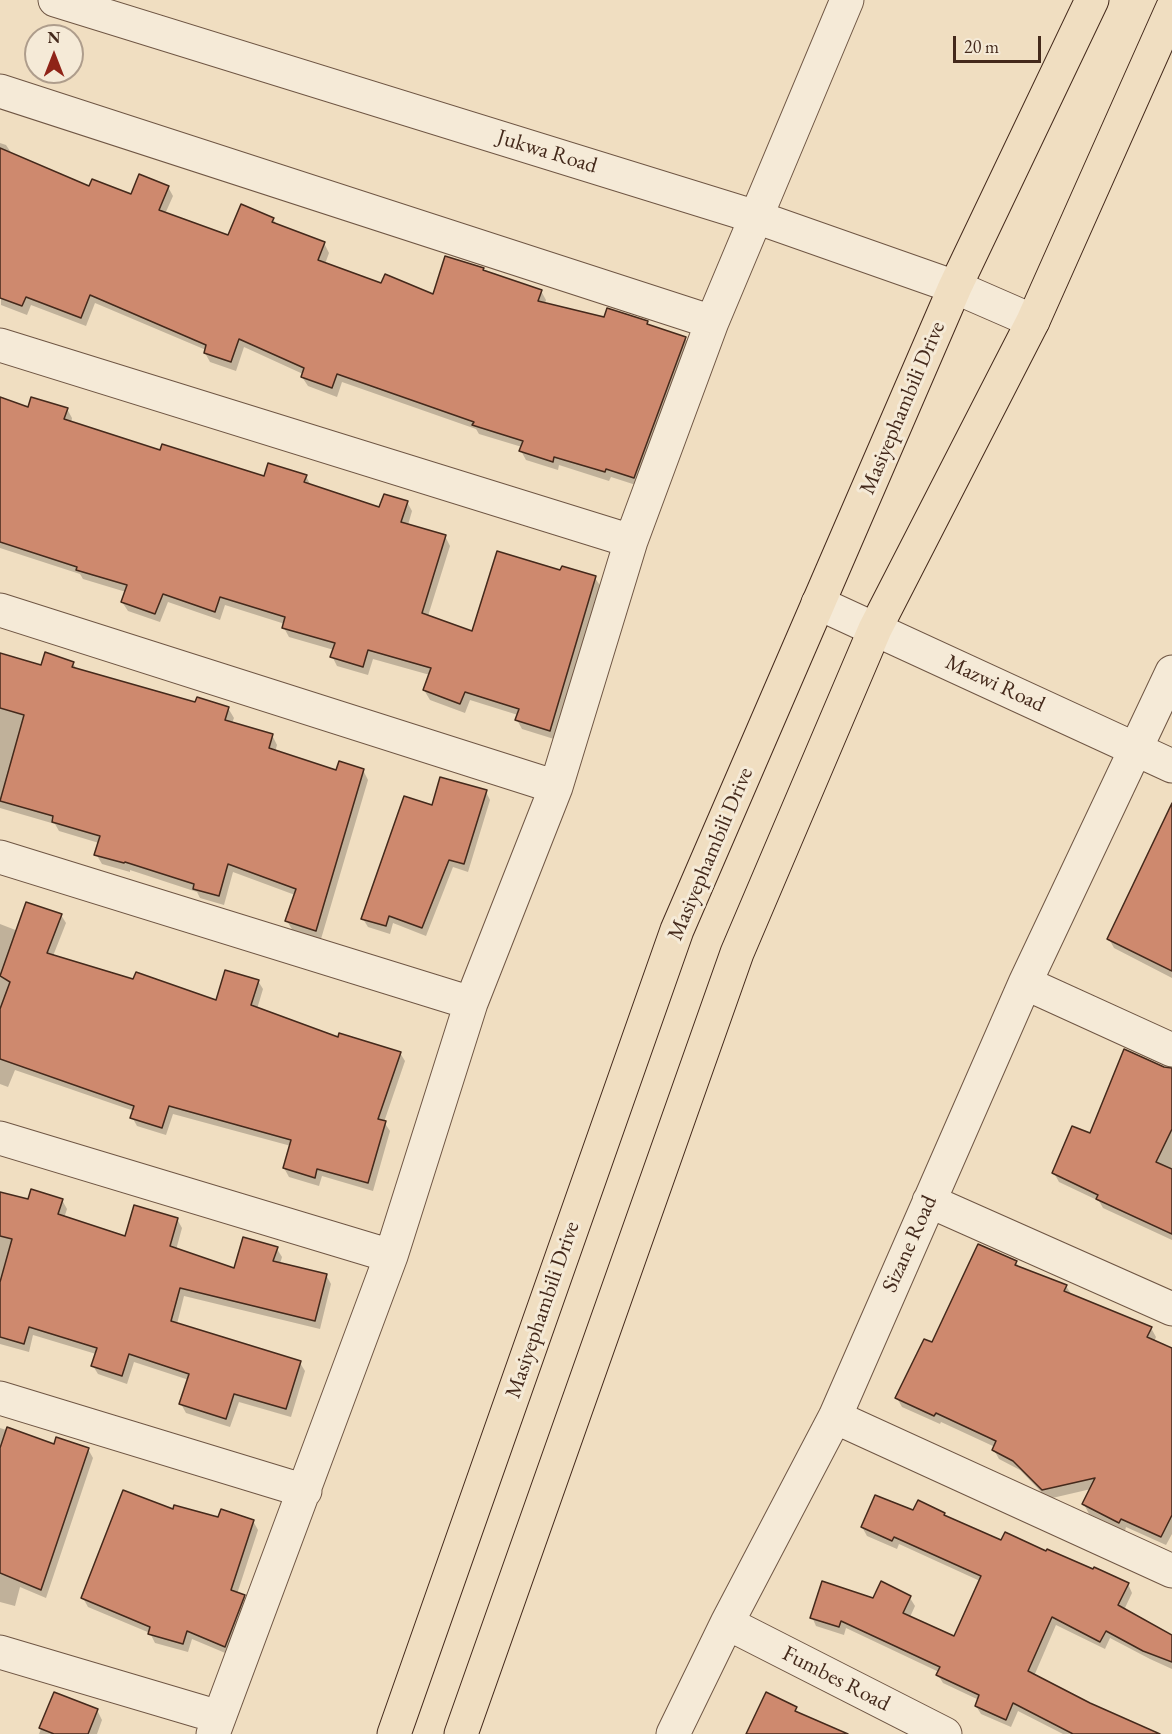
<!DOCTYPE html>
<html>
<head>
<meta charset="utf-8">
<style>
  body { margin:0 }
  #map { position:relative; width:1172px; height:1734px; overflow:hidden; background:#f0dec1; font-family:"EB Garamond",serif }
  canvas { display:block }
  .north { position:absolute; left:24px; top:24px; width:60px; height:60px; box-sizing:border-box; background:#f5ead7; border:2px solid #ae9d8c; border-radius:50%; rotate:0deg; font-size:16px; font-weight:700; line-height:24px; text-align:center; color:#44291b }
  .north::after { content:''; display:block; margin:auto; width:21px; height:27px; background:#8f2418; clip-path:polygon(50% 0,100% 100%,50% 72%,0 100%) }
  .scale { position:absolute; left:953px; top:36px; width:88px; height:27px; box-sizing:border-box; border:3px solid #44291b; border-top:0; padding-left:8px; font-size:18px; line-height:21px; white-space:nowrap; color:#44291b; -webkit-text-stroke:4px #f5ead7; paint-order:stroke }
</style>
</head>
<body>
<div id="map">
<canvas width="1172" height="1734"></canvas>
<div class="north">N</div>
<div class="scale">20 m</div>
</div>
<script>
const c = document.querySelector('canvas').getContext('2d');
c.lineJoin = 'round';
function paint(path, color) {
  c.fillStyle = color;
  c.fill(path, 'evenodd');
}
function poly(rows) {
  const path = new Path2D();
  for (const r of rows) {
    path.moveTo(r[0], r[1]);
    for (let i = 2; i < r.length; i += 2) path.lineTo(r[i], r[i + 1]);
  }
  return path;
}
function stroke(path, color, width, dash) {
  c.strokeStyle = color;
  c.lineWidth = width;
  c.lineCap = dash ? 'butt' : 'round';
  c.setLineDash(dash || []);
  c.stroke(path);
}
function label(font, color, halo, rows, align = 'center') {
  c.font = font + ' "EB Garamond",serif';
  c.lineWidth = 6;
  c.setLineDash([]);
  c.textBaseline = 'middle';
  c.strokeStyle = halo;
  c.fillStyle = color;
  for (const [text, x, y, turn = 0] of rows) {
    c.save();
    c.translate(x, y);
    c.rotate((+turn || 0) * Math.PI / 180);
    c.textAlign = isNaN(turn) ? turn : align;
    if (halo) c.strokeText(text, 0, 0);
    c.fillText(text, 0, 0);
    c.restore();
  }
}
paint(poly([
  [0,143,6,145,12,154,90,188,132,196,168,187,173,196,165,214,228,236,273,219,277,225,324,243,329,253,325,264,382,284,434,296,483,269,485,272,541,291,546,300,545,304,606,319,647,322,649,326,685,338,691,347,639,486,611,477,609,481,559,465,558,470,526,460,521,451,522,447,479,434,476,429,342,382,337,397,308,386,302,377,303,374,244,347,236,371,210,362,205,353,206,350,95,303,86,326,31,305,27,315,1,305],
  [0,399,29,408,67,409,72,418,71,423,161,452,265,478,306,476,311,486,380,509,407,502,412,511,408,525,445,536,450,546,428,616,473,633,561,572,595,578,601,587,554,739,522,729,517,720,518,715,470,700,465,713,430,700,424,690,430,675,373,659,368,675,337,666,332,656,334,650,289,637,284,628,285,624,225,605,220,620,168,602,160,622,128,611,122,602,126,592,83,579,80,574,0,548],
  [0,654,42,667,73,663,77,670,196,703,228,708,234,718,232,723,272,735,277,745,275,752,337,772,363,770,368,780,321,939,293,931,287,921,295,895,233,872,224,905,200,898,197,892,130,870,130,872,102,864,96,854,99,843,59,831,55,824,0,808],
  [486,792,490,800,468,872,453,867,426,936,393,923,390,934,368,927,363,919],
  [1172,823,1172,978,1114,948,1109,939],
  [61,915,66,923,53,956,134,981,217,1002,258,981,263,989,257,1009,339,1039,400,1053,405,1061,384,1122,390,1131,373,1191,322,1176,319,1186,289,1177,284,1168,291,1146,173,1114,166,1135,137,1126,132,1117,134,1111,15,1070,8,1087,0,1084,0,924,18,931],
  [1164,1069,1172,1070,1172,1240,1103,1208,1099,1201,1059,1182,1054,1173],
  [0,1194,29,1201,62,1200,67,1209,64,1218,126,1238,177,1219,182,1228,176,1250,235,1270,277,1249,282,1257,280,1264,326,1275,331,1284,320,1329,184,1296,177,1324,300,1363,305,1371,291,1417,239,1402,230,1427,186,1413,181,1404,189,1380,134,1362,127,1384,98,1374,93,1366,96,1354,33,1335,29,1352,0,1344],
  [1016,1262,1020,1269,1066,1286,1072,1295,1151,1328,1156,1337,1154,1342,1172,1350,1172,1534,1166,1545,1126,1527,1125,1531,1089,1514,1084,1504,1091,1489,1048,1499,1020,1470,999,1459,994,1450,995,1447,941,1422,940,1424,902,1407,897,1398,932,1344],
  [0,1428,55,1445,88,1449,93,1458,46,1598,20,1587,15,1606,0,1602],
  [174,1511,219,1519,253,1521,258,1530,237,1594,244,1596,249,1605,230,1655,192,1639,188,1652,155,1643,150,1633,88,1607,83,1598],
  [914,1512,944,1514,946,1517,1001,1542,1047,1553,1128,1584,1132,1593,1124,1610,1171,1636,1172,1635,1172,1669,1150,1659,1110,1638,1105,1649,1056,1625,1034,1676,1089,1705,1159,1734,1063,1734,1018,1711,1011,1727,981,1714,976,1706,979,1700,943,1683,938,1675,939,1672,846,1628,844,1635,816,1626,812,1617,873,1600,910,1598,915,1606,910,1617,954,1638,980,1581,899,1544,897,1549,867,1536,862,1527],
  [55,1693,97,1710,102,1720,97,1734,39,1734]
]), '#0003');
const building = poly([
  [0,148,89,186,92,179,131,194,139,174,169,186,159,210,228,235,241,204,274,218,272,222,325,242,318,260,381,283,385,274,433,294,445,256,484,268,483,270,542,290,538,301,604,317,607,308,648,321,647,324,686,337,634,478,606,469,605,472,554,457,553,462,519,451,523,441,472,425,474,422,337,374,332,388,301,377,304,368,239,339,231,362,204,353,206,345,90,295,81,318,26,297,22,306,0,298,0,148],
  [0,397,28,407,31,397,68,408,64,419,160,450,162,444,264,476,268,463,307,475,304,482,379,507,384,494,408,501,401,522,446,535,422,613,472,631,497,551,560,570,562,566,596,576,550,731,515,720,519,709,465,692,460,704,423,690,431,668,368,650,363,667,330,657,335,643,282,628,285,617,220,597,215,612,163,594,155,614,121,602,127,585,76,570,77,567,0,542,0,397],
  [45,652,74,662,72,667,195,702,197,697,229,707,225,720,273,734,269,748,336,770,339,761,364,769,316,931,285,921,296,889,228,864,219,896,193,889,194,884,125,862,124,863,94,855,100,836,52,822,53,816,0,801,24,715,0,708,0,653,41,665,45,652],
  [440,777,487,790,464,864,449,860,422,928,389,916,386,926,361,919,404,796,432,805,440,777],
  [1172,803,1172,971,1107,939,1172,803],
  [26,902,62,914,47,953,133,979,136,972,216,1000,225,970,259,980,251,1005,338,1037,339,1033,401,1052,378,1119,386,1121,368,1183,317,1169,315,1178,283,1168,291,1140,169,1106,162,1128,130,1118,134,1106,0,1059,0,1009,10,982,0,976,26,902],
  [1124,1049,1164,1067,1172,1068,1172,1129,1156,1162,1172,1169,1172,1234,1096,1199,1098,1195,1052,1173,1072,1126,1090,1133,1124,1049],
  [31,1189,63,1199,58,1214,125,1236,134,1205,178,1218,170,1246,234,1268,243,1237,278,1247,273,1261,327,1274,315,1321,180,1288,171,1321,301,1361,286,1409,234,1394,226,1419,179,1404,189,1374,129,1354,122,1376,91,1366,97,1348,29,1327,24,1344,0,1337,0,1282,12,1239,0,1236,0,1192,28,1199,31,1189],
  [978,1244,1017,1261,1015,1265,1067,1285,1064,1291,1152,1327,1147,1337,1172,1348,1172,1515,1161,1537,1121,1519,1119,1523,1082,1504,1095,1478,1042,1490,1013,1461,992,1450,996,1441,936,1413,934,1416,895,1398,924,1339,932,1342,978,1244],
  [7,1427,54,1444,56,1437,89,1448,41,1590,0,1573,0,1448,7,1427],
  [123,1490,173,1509,174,1505,218,1517,221,1509,254,1520,231,1590,245,1595,225,1647,187,1631,183,1644,148,1634,150,1627,81,1598,123,1490],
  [875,1495,913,1510,918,1500,945,1513,944,1515,1001,1540,1005,1532,1046,1551,1047,1549,1093,1569,1094,1567,1129,1583,1118,1605,1172,1635,1172,1662,1143,1651,1106,1631,1100,1642,1052,1617,1028,1671,1090,1703,1160,1734,1073,1734,1013,1703,1006,1720,975,1706,979,1695,936,1675,940,1667,841,1621,839,1627,810,1618,822,1581,873,1598,881,1581,911,1596,903,1613,954,1636,981,1576,894,1537,892,1541,861,1527,875,1495],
  [54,1692,98,1709,88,1734,54,1734,39,1728,54,1692],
  [766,1692,797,1707,795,1711,848,1734,746,1734,766,1692]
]);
paint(building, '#ce896e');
stroke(building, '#44291b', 1.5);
const minor = poly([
  [0,91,712,322],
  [0,345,631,541],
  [818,603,1172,766],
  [0,610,556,787],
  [0,857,471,1003],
  [1025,983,1172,1050],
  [0,1138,391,1256],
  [929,1201,1172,1309],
  [0,1398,305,1491],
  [835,1417,1172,1571],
  [727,1623,945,1734],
  [0,1652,219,1717],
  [213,1734,391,1256,471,1003,556,787,631,541,712,322,847,0],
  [673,1734,727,1623,835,1417,1025,983,1172,672]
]);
const tertiary = poly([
  [55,0,756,217,955,287,1033,321]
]);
const primary = poly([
  [394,1734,677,930,955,287,1092,0],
  [461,1734,737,953,875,629,1033,321,1172,9]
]);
stroke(minor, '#6f5644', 35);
stroke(tertiary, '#6f5644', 35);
stroke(primary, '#44291b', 35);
stroke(minor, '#f5ead7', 33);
stroke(tertiary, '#f5ead7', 33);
stroke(primary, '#f0dec1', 33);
label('22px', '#44291b', '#f5ead7', [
  ["Jukwa Road",547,152,17],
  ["Masiyephambili Drive",903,408,-67],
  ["Mazwi Road",995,684,25],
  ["Masiyephambili Drive",711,854,-67],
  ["Sizane Road",910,1244,-66],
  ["Masiyephambili Drive",543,1310,-71],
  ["Fumbes Road",836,1679,27]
]);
</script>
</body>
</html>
